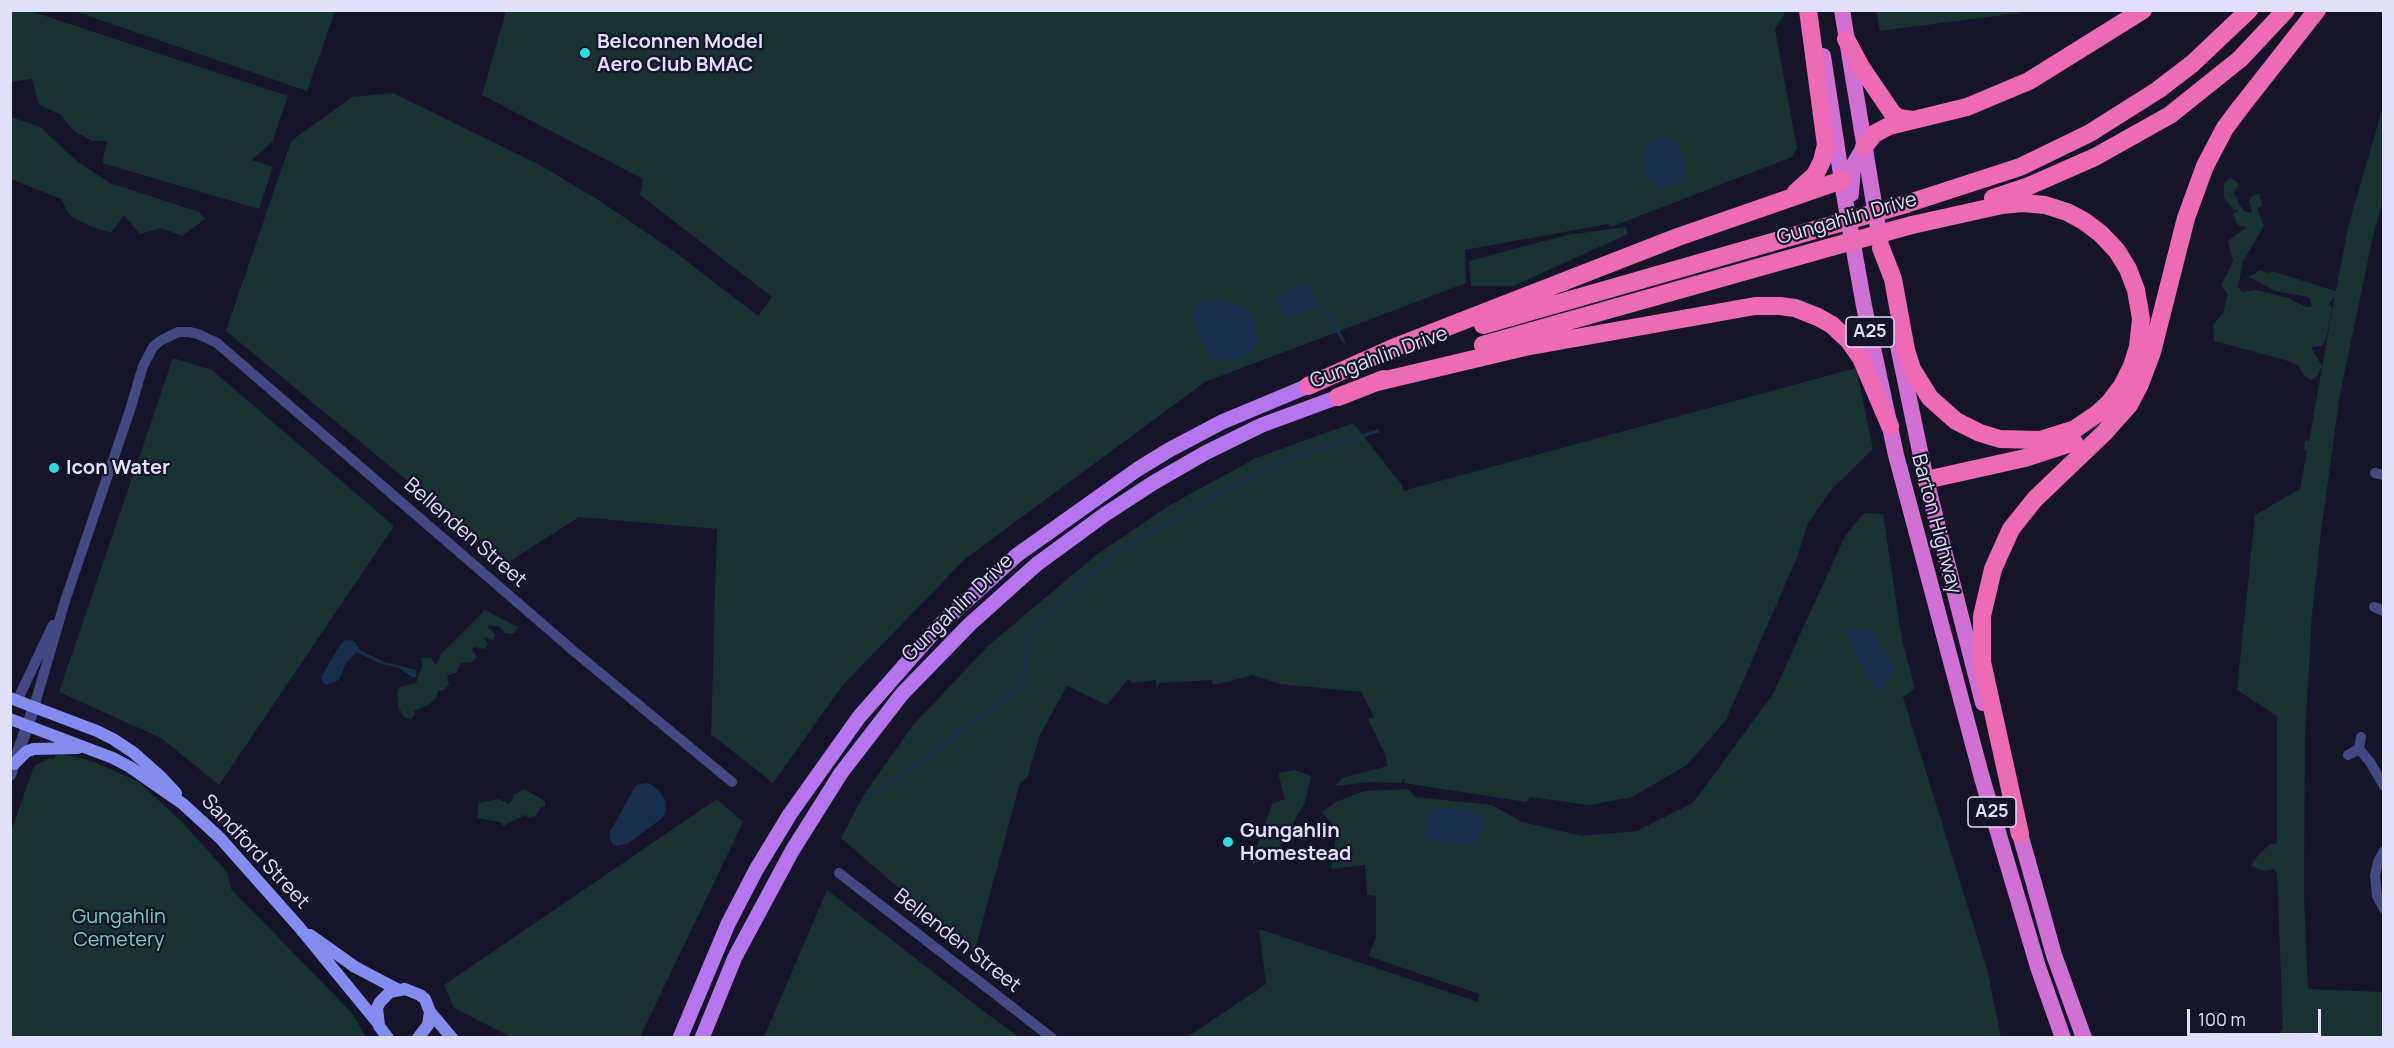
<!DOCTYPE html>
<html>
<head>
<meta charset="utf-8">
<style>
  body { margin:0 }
  #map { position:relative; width:2394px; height:1048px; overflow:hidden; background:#161429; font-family:Manrope,sans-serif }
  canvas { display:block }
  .frame { position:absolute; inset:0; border:12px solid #e1e0fb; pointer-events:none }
  .scale { position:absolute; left:2187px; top:1009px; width:134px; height:27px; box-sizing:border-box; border:3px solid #e1e0fb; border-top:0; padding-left:8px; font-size:18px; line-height:21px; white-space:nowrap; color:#e1e0fb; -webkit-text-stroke:4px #161429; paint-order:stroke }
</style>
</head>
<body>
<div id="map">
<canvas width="2394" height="1048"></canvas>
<div class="frame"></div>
<div class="scale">100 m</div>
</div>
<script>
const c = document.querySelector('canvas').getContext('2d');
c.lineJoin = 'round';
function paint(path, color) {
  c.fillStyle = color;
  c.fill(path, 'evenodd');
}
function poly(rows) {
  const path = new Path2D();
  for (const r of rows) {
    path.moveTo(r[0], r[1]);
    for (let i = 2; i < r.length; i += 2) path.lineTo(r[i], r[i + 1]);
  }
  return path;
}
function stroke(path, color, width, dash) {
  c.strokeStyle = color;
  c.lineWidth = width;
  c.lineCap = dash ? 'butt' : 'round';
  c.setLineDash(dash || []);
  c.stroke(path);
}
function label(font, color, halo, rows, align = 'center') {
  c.font = font + ' Manrope,sans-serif';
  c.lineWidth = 4.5;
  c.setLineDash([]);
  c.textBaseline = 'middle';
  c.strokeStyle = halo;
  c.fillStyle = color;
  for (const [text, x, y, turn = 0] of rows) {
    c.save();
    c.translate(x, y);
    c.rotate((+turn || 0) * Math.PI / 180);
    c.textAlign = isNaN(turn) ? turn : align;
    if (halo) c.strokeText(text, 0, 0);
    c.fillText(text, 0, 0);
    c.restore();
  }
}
paint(poly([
  [10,11,30,11,288,96,272,142,252,160,273,167,259,209,102,163,107,141,92,141,73,130,60,114,39,105,32,79,11,82],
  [74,11,335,11,307,91],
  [506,11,1786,11,1775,29,1797,148,1792,157,1611,227,1608,224,1465,250,1466,283,1205,382,965,559,842,686,773,783,711,734,717,529,579,517,507,563,226,331,291,141,352,97,393,93,540,165,600,201,675,252,758,316,772,297,640,195,643,179,482,95],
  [2019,11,2019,13,1880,31,1876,11],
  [2383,107,2383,201,2373,236,2340,394,2321,532,2312,615,2305,734,2304,894,2308,989,2383,992,2383,1037,2276,1037,2283,1029,2277,874,2274,869,2265,871,2251,866,2258,855,2269,845,2277,843,2277,716,2237,690,2255,515,2300,489,2307,451,2304,449,2305,440,2309,441,2335,295,2329,304,2332,308,2327,336,2322,346,2311,347,2322,366,2318,375,2312,380,2304,376,2299,366,2285,360,2214,341,2213,325,2223,313,2228,294,2221,286,2233,261,2228,241,2247,227,2238,226,2233,214,2238,210,2234,210,2224,198,2224,183,2230,178,2239,183,2234,193,2243,211,2252,213,2249,198,2259,193,2262,205,2257,208,2264,226,2243,261,2238,287,2242,292,2256,290,2289,298,2306,307,2312,307,2309,297,2275,291,2249,277,2260,270,2268,273,2271,271,2336,291,2348,227],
  [11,117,40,127,78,162,110,183,199,212,205,219,182,236,161,228,140,234,124,215,111,233,90,226,70,216,61,199,11,179],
  [1625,227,1628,234,1513,286,1471,286,1469,261,1567,235],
  [173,358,212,370,394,526,219,785,161,738,59,692],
  [1856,368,1873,449,1831,490,1807,525,1798,555,1726,720,1687,765,1632,797,1590,805,1530,797,1526,802,1404,783,1404,778,1401,783,1370,782,1335,786,1342,778,1388,766,1385,754,1368,719,1374,717,1361,692,1280,684,1252,675,1219,684,1213,684,1212,680,1159,683,1157,690,1156,680,1133,683,1128,679,1107,705,1067,686,1040,735,1027,778,1020,783,974,953,841,838,865,793,914,724,988,646,1096,555,1170,505,1256,458,1353,423,1402,485,1403,491],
  [1864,513,1883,514,1902,640,1915,688,1903,697,1987,969,2001,1037,1189,1036,1266,984,1259,929,1478,1002,1479,994,1368,956,1376,938,1376,896,1367,895,1365,865,1331,869,1337,830,1322,812,1336,802,1364,791,1408,789,1415,797,1492,805,1522,822,1582,836,1637,831,1693,803,1773,694,1845,536],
  [485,610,518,627,514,634,505,633,500,627,489,625,488,627,495,635,493,640,484,637,488,645,484,649,474,647,472,650,477,657,472,662,461,663,457,672,447,676,449,684,444,690,438,691,436,698,428,705,414,711,415,714,410,720,404,717,399,708,397,693,399,687,416,683,422,667,421,658,431,658,436,665,441,654],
  [58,753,92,761,139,782,184,824,227,872,231,889,351,1012,366,1037,11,1038,11,832,34,766,50,758,53,759],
  [1295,770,1311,776,1305,802,1274,858,1251,864,1272,804,1285,799,1278,773],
  [524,789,545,801,545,806,540,808,537,815,530,818,525,815,503,826,500,822,477,818,479,803,499,799,508,804,513,800,514,795],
  [717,799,743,822,640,1037,511,1037,454,1008,444,985],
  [827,890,990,1016,1019,1037,764,1037]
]), '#18322f');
paint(poly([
  [1654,137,1673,139,1681,150,1687,172,1682,183,1658,189,1645,173,1642,153],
  [1302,283,1309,285,1318,306,1287,320,1275,302,1278,293],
  [1218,299,1249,309,1258,326,1258,344,1242,357,1217,361,1202,345,1192,315,1198,302],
  [1871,628,1895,668,1882,692,1879,691,1860,663,1846,630],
  [348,640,354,641,360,650,384,662,416,670,416,677,412,677,399,668,379,663,356,652,346,663,339,680,326,685,322,682,322,676,337,650,343,641],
  [645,783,651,784,660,792,666,802,665,813,661,819,627,844,614,846,610,839,610,832,633,790,637,785],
  [1431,808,1456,808,1480,815,1485,819,1481,833,1471,847,1427,840,1426,824]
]), '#16304b');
stroke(poly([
  [1318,306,1328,314,1344,342],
  [866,797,892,783,1014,692,1023,679,1029,634,1058,604,1118,552,1229,488,1286,459,1378,431]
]), '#16304b', 3);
stroke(poly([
  [2375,473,2384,475],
  [2374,607,2384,611],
  [17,701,53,625],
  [34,707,65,601,130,410,143,366,153,347,160,341,178,332,189,332,198,334,217,343,576,653,732,782],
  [2359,749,2361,737],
  [2348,755,2359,749,2370,762,2384,786],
  [2384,851,2378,862,2375,876,2377,896,2384,909],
  [839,873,1052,1038]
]), '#454982', 10);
stroke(poly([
  [10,775,34,707]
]), '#454982', 12);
stroke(poly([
  [10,698,97,731,113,739,134,753,161,777,176,793],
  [10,719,113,758,130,767,183,804,220,838,299,927,377,1022],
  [14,764,26,752,33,749,78,748],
  [310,935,355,967,397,989],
  [430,1012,452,1038],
  [388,1038,379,1026,377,1008,380,1002,390,992,405,989,420,995,425,999,430,1012,428,1025,418,1038]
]), '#838cef', 12);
stroke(poly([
  [680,1038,728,924,756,870,790,814,859,717,941,624,1017,555,1138,469,1169,450,1222,422,1308,386],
  [702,1038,735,957,792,851,841,773,902,694,970,624,1037,564,1104,515,1153,483,1205,453,1262,425,1338,397]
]), '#b475ed', 15);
stroke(poly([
  [1842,10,1881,246],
  [1823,56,1844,194,1864,306,1896,455,1982,778,2038,967,2063,1038],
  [1851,194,1853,166,1864,147],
  [1898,346,1926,480,1983,703],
  [2017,823,2054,955,2084,1038]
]), '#d070d2', 16);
stroke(poly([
  [1846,39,1861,67,1893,114,1899,118,1912,120],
  [1864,147,1874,134,1889,126,1967,107,2029,81,2143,10],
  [1796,192,1815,175,1822,161,1826,145,1808,10],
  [1993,198,2029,186,2095,157,2170,115,2240,59,2286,10],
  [1906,204,2020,167,2090,133,2158,90,2192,64,2249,10],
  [1881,248,1893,279,1906,350,1912,369,1930,398,1956,421,1980,433,2000,439,2040,440,2075,429,2097,414,2110,402,2122,386,2132,366,2138,347,2141,319,2136,290,2128,269,2117,251,2101,234,2084,221,2067,212,2045,205,2023,203,2002,205,1912,225],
  [1483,325,1825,227],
  [1483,345,1831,247],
  [1373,383,1525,347,1755,306,1780,306,1795,308,1818,317,1832,325,1849,341,1861,358,1890,426],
  [1308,386,1393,348,1678,237,1842,180],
  [1338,397,1384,379],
  [1926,480,2025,458,2074,442],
  [2020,834,1982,662,1982,616,1993,569,2011,529,2035,499,2104,433,2129,405,2140,384,2152,352,2186,218,2205,166,2225,128,2240,108,2317,10]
]), '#ec6ab6', 18);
stroke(poly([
  [1825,227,1906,204],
  [1831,247,1912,225]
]), '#ec6ab6', 18);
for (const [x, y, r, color] of [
  [585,53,6,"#24e3e2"],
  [54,468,6,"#24e3e2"],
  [1228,842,6,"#24e3e2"]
]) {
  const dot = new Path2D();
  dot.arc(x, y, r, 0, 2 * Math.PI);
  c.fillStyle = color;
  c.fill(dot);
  stroke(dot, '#161429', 2);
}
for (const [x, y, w] of [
  [1870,332,48],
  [1992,812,48]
]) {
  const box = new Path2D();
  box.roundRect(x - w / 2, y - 15, w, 30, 4.5);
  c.fillStyle = '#161429';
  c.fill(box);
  stroke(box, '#e1e0fb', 1.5);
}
label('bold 18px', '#e1e0fb', null, [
  ["A25",1870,332],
  ["A25",1992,812]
]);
label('bold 20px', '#e1e0fb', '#161429', [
  ["Belconnen Model",597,42],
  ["Aero Club BMAC",597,65],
  ["Icon Water",66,468],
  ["Gungahlin",1240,831],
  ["Homestead",1240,854]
], 'left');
label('20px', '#e1e0fb', '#161429', [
  ["Gungahlin Drive",1847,219,-16],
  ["Gungahlin Drive",1379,358,-20],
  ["Barton Highway",1936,524,75],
  ["Bellenden Street",465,533,41],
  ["Gungahlin Drive",958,608,-44],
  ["Sandford Street",255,852,47],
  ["Bellenden Street",957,941,38]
]);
label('20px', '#74d4b2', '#161429', [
  ["Gungahlin",119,917],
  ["Cemetery",119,940]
]);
</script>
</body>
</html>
